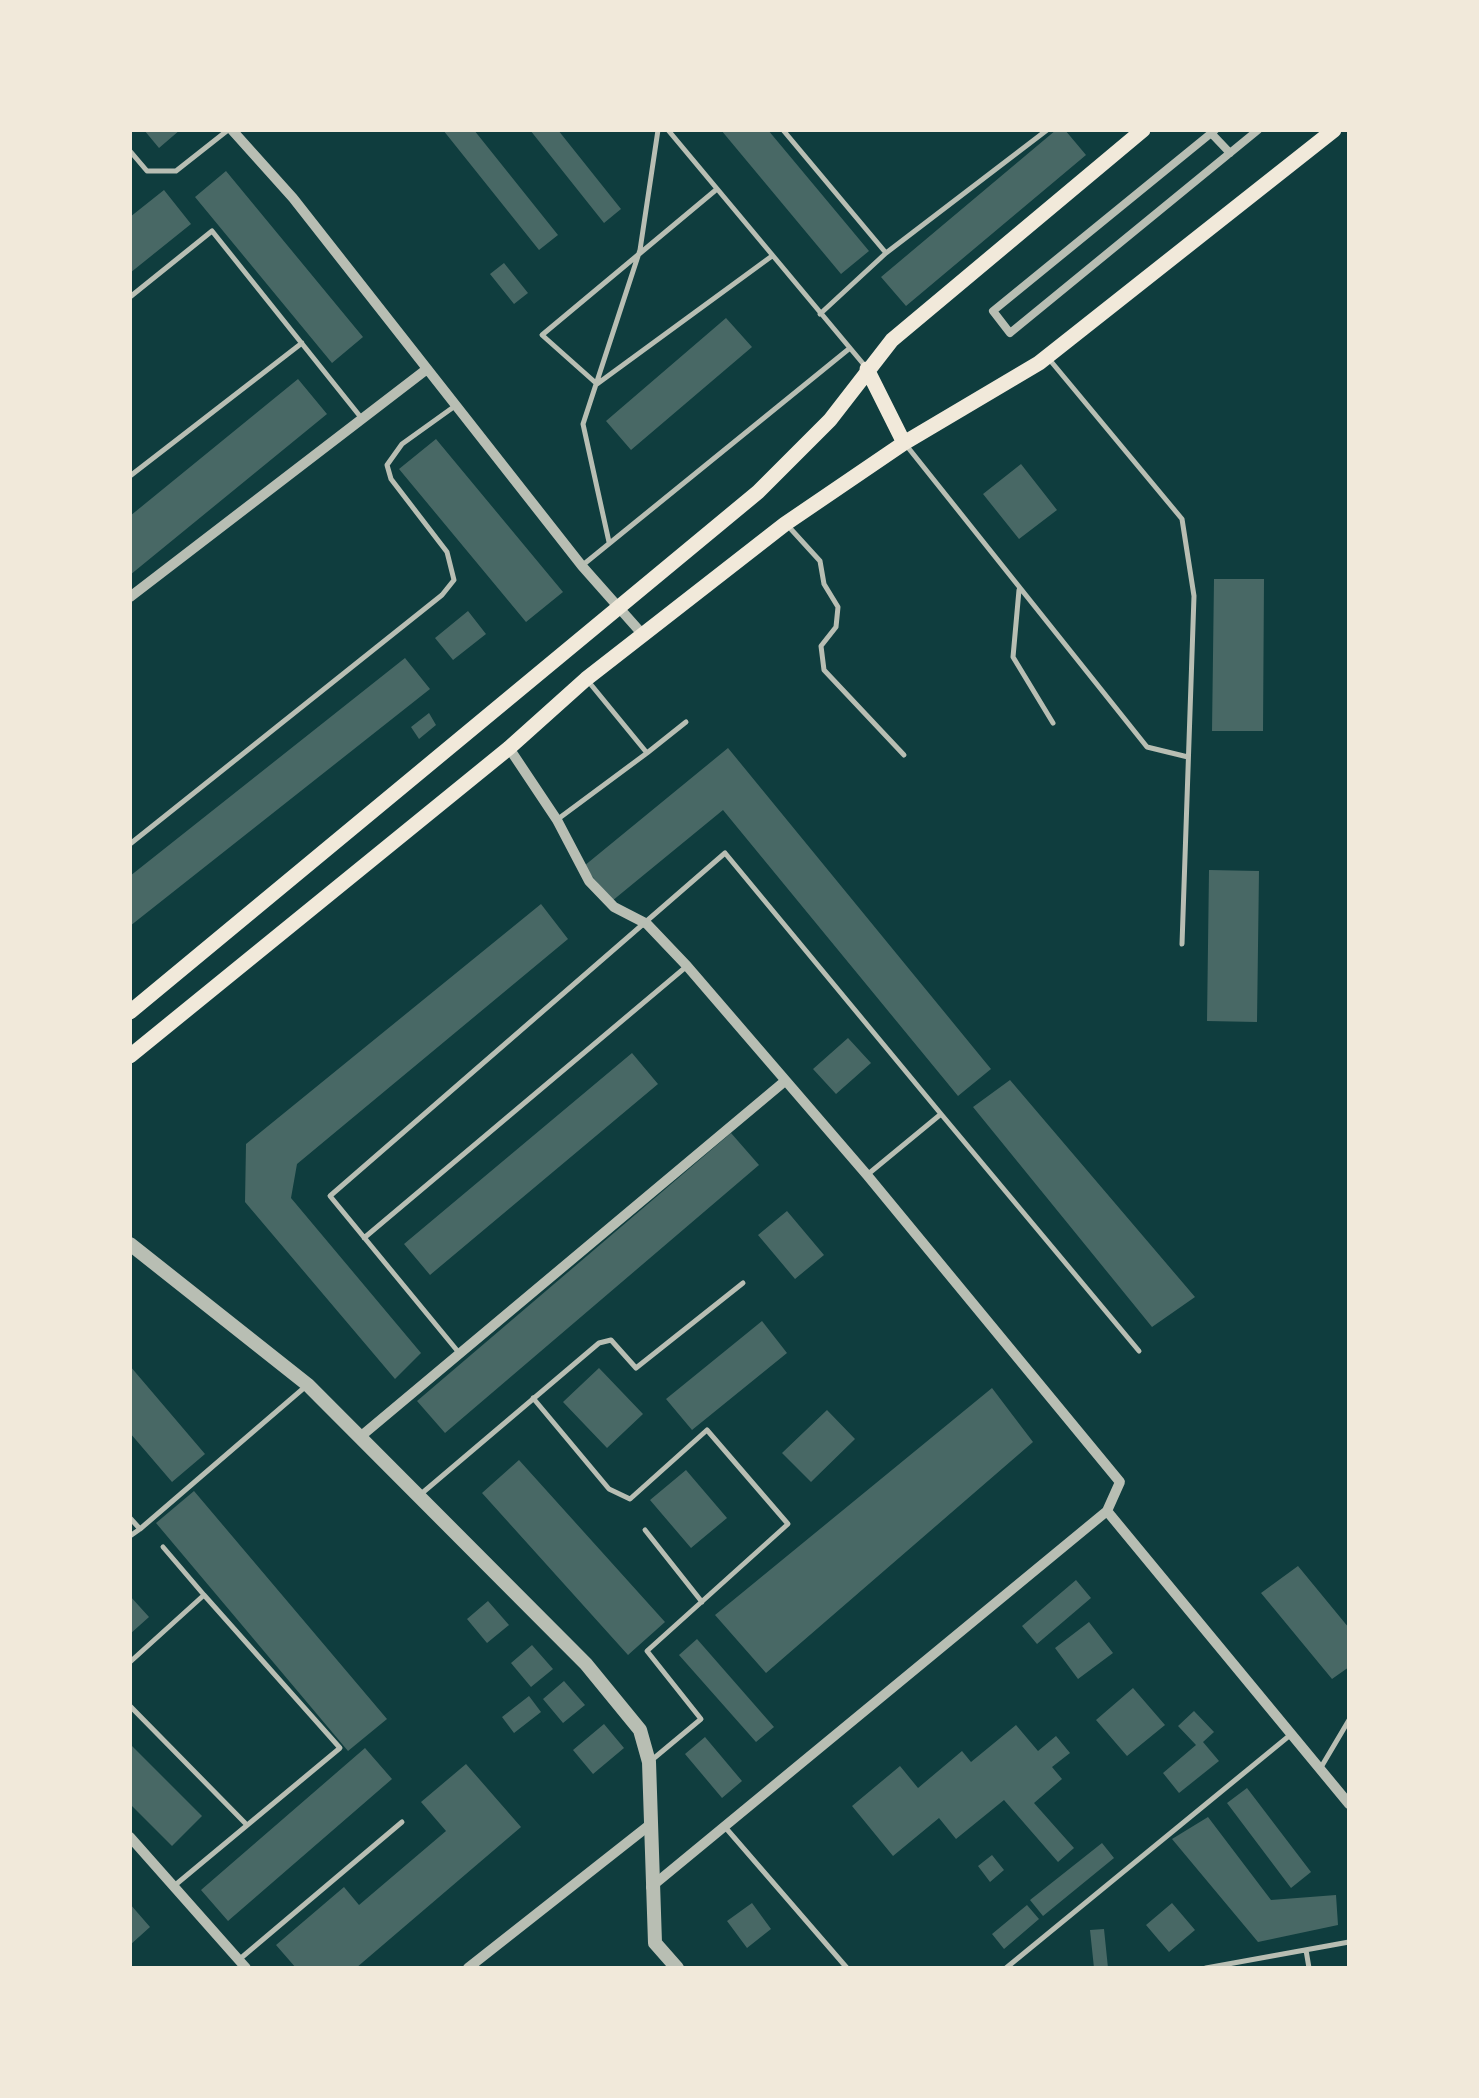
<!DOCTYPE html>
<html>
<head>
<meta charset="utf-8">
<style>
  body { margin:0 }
  #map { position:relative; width:1479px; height:2098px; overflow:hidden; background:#0f3d3e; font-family:"PT Sans Narrow",sans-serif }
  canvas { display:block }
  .frame { position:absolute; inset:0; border:132px solid #f1e9da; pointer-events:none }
</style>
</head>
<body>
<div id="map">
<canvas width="1479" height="2098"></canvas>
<div class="frame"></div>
</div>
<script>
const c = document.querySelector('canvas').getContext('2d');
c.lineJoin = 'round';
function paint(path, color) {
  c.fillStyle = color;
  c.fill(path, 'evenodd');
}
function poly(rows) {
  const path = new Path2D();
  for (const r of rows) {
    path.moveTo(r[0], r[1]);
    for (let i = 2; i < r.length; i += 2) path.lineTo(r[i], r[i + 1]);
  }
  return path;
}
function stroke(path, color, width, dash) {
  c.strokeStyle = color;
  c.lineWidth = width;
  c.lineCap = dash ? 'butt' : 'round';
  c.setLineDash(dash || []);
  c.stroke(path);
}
paint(poly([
  [144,130,180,130,159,148],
  [443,130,474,130,558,235,539,250],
  [530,130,558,130,621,209,604,223],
  [721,130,768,130,869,251,841,274],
  [1056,130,1065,130,1086,155,906,306,881,277],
  [226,171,363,337,332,363,195,197],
  [164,190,191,224,130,273,130,217],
  [504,263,528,293,514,304,490,274],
  [726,318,752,347,631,450,606,421],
  [298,379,327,414,130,575,130,516],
  [436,439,563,592,526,622,399,469],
  [1021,464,1057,510,1019,539,983,494],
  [1214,579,1264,579,1263,731,1212,731],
  [468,611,486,634,453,660,435,638],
  [405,658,430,689,130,926,130,876],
  [429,713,436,725,419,739,411,727],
  [728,748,991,1069,958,1096,723,810,612,901,584,866],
  [1209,870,1259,871,1257,1022,1207,1021],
  [541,904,568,939,297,1164,291,1198,421,1353,395,1379,245,1202,246,1144],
  [848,1038,871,1063,836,1094,813,1069],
  [632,1053,658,1084,430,1275,404,1244],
  [1010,1080,1195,1297,1152,1327,973,1107],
  [731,1133,759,1165,445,1433,417,1401],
  [787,1211,824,1255,795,1279,758,1235],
  [762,1321,787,1353,692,1430,666,1399],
  [130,1366,205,1454,172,1482,130,1433],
  [599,1368,643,1414,607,1448,563,1402],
  [992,1388,1033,1442,766,1673,715,1615],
  [827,1410,855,1439,811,1482,782,1453],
  [519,1460,665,1622,628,1655,482,1493],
  [686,1470,727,1518,691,1548,650,1500],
  [194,1491,387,1719,348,1751,156,1523],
  [1298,1566,1349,1628,1349,1667,1332,1679,1261,1593],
  [1076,1580,1091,1598,1037,1644,1022,1626],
  [130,1596,149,1617,130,1634],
  [488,1601,509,1625,487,1643,467,1619],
  [1089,1622,1113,1653,1078,1679,1055,1648],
  [697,1639,774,1727,756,1742,679,1655],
  [532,1645,553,1669,531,1687,511,1663],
  [564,1681,585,1705,563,1723,543,1699],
  [1133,1688,1165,1725,1127,1756,1096,1720],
  [529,1696,541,1712,514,1733,502,1717],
  [1194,1711,1214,1732,1203,1742,1219,1761,1179,1793,1163,1773,1196,1745,1178,1726],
  [604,1724,624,1748,593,1774,573,1750],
  [1016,1725,1038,1751,1056,1736,1070,1753,1052,1767,1062,1779,1034,1803,1074,1848,1058,1862,1004,1800,956,1839,939,1818,893,1856,852,1806,900,1766,918,1788,962,1751,971,1762],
  [705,1737,742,1781,722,1798,685,1754],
  [130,1744,202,1816,172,1846,130,1804],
  [365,1748,392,1779,228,1921,201,1890],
  [466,1764,521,1827,356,1968,296,1968,276,1945,344,1887,359,1905,446,1831,421,1802],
  [1247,1788,1311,1872,1291,1888,1227,1803],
  [1208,1817,1271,1900,1336,1895,1338,1925,1258,1942,1172,1839],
  [1102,1843,1114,1858,1043,1916,1030,1900],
  [992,1855,1004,1870,990,1882,978,1866],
  [752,1903,771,1929,747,1948,727,1921],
  [1172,1903,1195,1930,1169,1952,1146,1925],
  [130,1904,150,1927,130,1945],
  [1027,1905,1039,1919,1004,1949,992,1934],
  [1104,1929,1108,1968,1094,1968,1090,1930]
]), '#486865');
stroke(poly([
  [668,130,865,366],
  [783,130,886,253,1047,130],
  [130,151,147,171,176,171,228,130],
  [717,189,542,335,597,384,772,256],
  [130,297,212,231,363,420],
  [820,314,886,253],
  [1049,359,1182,519,1194,596,1182,944],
  [906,445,1147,747,1188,757],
  [130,476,302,343],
  [789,527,820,561,824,584,838,607,836,627,821,646,824,670,904,755],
  [609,542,583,424,640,250,658,130],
  [584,564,850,348],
  [1019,590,1013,657,1053,723],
  [647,753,686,722],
  [558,819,647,753,588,681],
  [130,844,442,595,454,580,447,552,391,479,387,465,402,444,455,406],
  [941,1114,1139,1351],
  [364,1238,687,966],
  [460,1354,330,1196,725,853,941,1114,867,1175],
  [533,1398,609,1489,630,1499,707,1430,788,1524,647,1651,701,1719,653,1759],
  [421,1494,599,1343,611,1340,636,1368,743,1283],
  [130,1518,140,1529,305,1387],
  [645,1530,702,1602],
  [130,1536,140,1529],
  [163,1547,204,1595],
  [130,1662,204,1595,340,1748,174,1886],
  [130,1706,245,1823],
  [1320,1769,1349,1720],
  [725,1827,847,1968],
  [1306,1950,1309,1968],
  [241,1958,402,1822],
  [1006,1968,1289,1736],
  [1206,1968,1349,1942]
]), '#b8beb3', 5);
stroke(poly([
  [1215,130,993,311,1010,333,1258,130],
  [1211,133,1230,153]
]), '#b8beb3', 8);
stroke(poly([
  [232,130,293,198,582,566,644,636],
  [130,597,427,369],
  [509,748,557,820,589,881,614,907,647,924,687,966,867,1175,1120,1482,1107,1511,651,1887],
  [360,1437,785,1081],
  [1107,1511,1349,1804],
  [130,1837,246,1968],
  [468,1968,647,1827]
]), '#b8beb3', 10);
stroke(poly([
  [130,1244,308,1385,586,1664,640,1730,649,1762,655,1943,677,1968]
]), '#b8beb3', 14);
stroke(poly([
  [867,369,904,443],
  [130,1012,758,492,830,420,892,340,1143,130],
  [130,1056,509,748,586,679,785,524,904,443,1039,363,1334,130]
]), '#f1e9da', 15);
</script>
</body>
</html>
